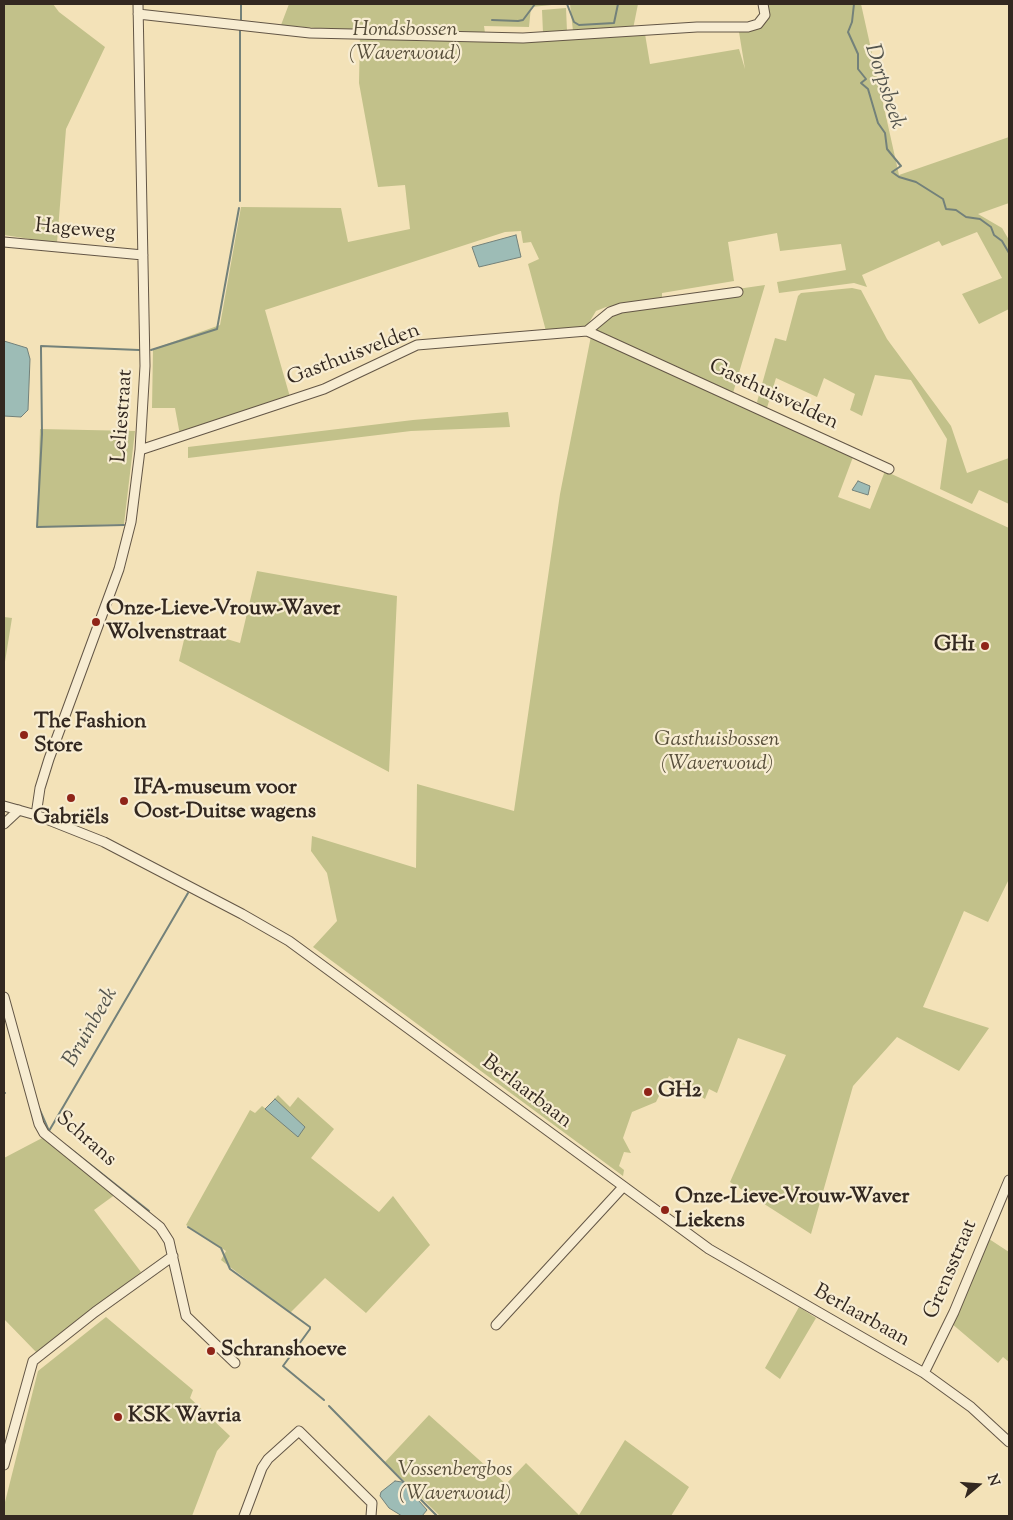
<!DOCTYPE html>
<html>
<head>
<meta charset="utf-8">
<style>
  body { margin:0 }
  #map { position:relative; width:1013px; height:1520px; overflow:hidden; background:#f3e2b8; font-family:"Sorts Mill Goudy",serif }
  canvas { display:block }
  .frame { position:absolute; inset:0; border:5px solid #332820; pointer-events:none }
  .north { position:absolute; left:953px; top:1460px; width:50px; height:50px; -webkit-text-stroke:4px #f7ecd1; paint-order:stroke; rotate:72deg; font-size:14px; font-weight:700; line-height:20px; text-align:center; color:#332820 }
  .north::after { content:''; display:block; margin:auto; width:18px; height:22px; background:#332820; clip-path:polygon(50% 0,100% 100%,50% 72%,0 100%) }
</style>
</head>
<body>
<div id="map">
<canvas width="1013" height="1520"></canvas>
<div class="frame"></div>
<div class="north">N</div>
</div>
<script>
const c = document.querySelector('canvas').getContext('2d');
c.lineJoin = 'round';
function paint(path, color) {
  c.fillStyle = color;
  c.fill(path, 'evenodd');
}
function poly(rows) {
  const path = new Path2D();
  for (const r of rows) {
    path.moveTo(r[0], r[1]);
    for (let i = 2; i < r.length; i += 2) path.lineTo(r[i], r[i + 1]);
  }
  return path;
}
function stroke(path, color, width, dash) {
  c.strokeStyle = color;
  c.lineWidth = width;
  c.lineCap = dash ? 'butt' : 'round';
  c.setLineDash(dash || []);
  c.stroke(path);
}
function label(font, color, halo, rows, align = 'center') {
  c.font = font + ' "Sorts Mill Goudy",serif';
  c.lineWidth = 4.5;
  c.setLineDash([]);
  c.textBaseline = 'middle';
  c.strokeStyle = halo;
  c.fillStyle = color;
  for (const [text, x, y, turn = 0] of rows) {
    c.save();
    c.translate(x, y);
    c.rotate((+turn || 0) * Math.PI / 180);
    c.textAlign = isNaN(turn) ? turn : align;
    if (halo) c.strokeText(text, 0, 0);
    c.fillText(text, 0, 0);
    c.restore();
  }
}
paint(poly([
  [4,4,53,4,59,12,105,47,66,129,57,243,4,235],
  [289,4,562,4,531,7,529,27,484,26,486,40,645,34,650,64,739,49,745,69,739,32,754,29,764,24,768,15,766,4,861,4,899,175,1009,137,1009,203,978,214,1002,228,1009,240,1009,309,979,324,962,294,1002,278,977,232,942,246,939,241,862,275,867,287,854,283,779,293,777,282,846,270,841,244,780,251,777,233,728,242,734,281,662,293,662,297,606,307,596,311,587,326,546,331,528,264,539,259,531,242,523,243,521,231,505,232,265,310,290,397,180,435,175,408,152,408,153,349,220,325,241,207,341,208,348,242,410,229,405,185,378,187,359,83,360,32,281,25],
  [570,4,638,4,633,29,573,31],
  [566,8,567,31,543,33,542,10],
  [765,285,733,393,594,329,604,314,675,298],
  [852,288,861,290,887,339,951,426,967,473,1009,458,1009,504,979,490,972,504,940,489,947,439,911,380,875,375,862,416,850,410,855,394,824,378,817,397,776,378,766,411,757,402,775,338,786,341,798,296,801,293],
  [591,336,853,457,838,497,870,509,885,471,1009,528,1009,879,988,922,964,911,923,1007,989,1028,959,1071,897,1037,853,1086,811,1234,730,1182,786,1055,738,1038,717,1093,709,1089,705,1099,669,1076,656,1102,632,1112,623,1138,631,1153,624,1152,619,1166,624,1170,623,1176,313,947,337,921,327,873,311,851,312,836,416,868,417,784,514,811,560,494],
  [508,412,510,427,411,431,188,458,188,447,413,420],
  [40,429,135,431,124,524,37,527],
  [257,571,397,596,389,772,179,661,187,627,240,643],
  [4,617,12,618,4,668],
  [278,1095,290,1107,298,1097,334,1129,311,1158,379,1212,393,1196,430,1245,366,1313,325,1278,290,1313,221,1260,226,1251,186,1225,250,1110,255,1113,262,1106,266,1109],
  [44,1137,116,1194,94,1210,141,1272,37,1353,4,1319,4,1158],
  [986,1237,1009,1252,1009,1362,1003,1357,998,1363,951,1323],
  [799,1307,816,1318,780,1379,765,1368],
  [106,1317,193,1390,190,1398,230,1436,217,1451,192,1516,4,1516,4,1506,38,1371],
  [429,1415,506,1484,526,1463,579,1515,625,1440,689,1487,671,1516,440,1516,385,1462]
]), '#c2c18a');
const water = poly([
  [516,235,521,257,479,267,472,247,516,235],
  [4,341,27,348,30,359,28,410,21,417,4,416,4,341],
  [858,481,870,486,868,495,852,490,858,481],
  [275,1099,305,1127,298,1137,265,1109,275,1099],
  [395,1481,402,1482,427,1510,422,1516,402,1516,389,1508,380,1496,381,1492,395,1481]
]);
paint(water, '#9dbcb6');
stroke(water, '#73817a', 1);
stroke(poly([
  [567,4,574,22,579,25,614,23,618,4],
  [854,4,852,22,848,32,858,54,858,69,866,79,861,83,868,89,878,123,885,133,887,149,901,166,892,172,899,177,916,182,943,199,946,209,956,210,966,217,980,219,991,227,994,235,1002,241,1009,253],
  [492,20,518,21,523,20,535,4,541,4],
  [241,21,241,4],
  [240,201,240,30],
  [151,350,217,329,239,208],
  [124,525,37,527,42,434,41,350,41,346,139,350],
  [4,1093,5,1093],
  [39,1108,49,1131,188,893],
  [67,1146,149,1211],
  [188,1227,221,1248,230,1269,310,1327,310,1329,283,1366,324,1400],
  [329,1406,437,1516]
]), '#73817a', 2);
const minor = poly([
  [138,14,310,33,523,38,697,27,748,27,758,24,765,15,763,4],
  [4,242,143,255],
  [587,331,610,312,621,308,738,292],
  [140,450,324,389,417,345,587,331,889,469],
  [4,806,36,815,104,842,242,914,289,941,709,1249,924,1373,971,1407,1009,1442],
  [36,815,40,788,49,759,119,569,131,522,140,450,145,366,138,4],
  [4,824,19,810],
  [4,997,39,1124,44,1133,160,1227,169,1241,186,1316,235,1363],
  [496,1325,623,1187],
  [924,1373,954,1312,1009,1180],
  [4,1465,33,1361,95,1312,173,1256],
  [244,1516,262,1468,268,1459,299,1431,372,1503,371,1516]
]);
stroke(minor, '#635646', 11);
stroke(minor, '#f7ecd1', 9);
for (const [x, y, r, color] of [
  [96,622,5,"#8f2418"],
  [985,646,5,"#8f2418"],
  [24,735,5,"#8f2418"],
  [71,798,5,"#8f2418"],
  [124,801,5,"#8f2418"],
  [648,1092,5,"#8f2418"],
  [665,1210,5,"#8f2418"],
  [211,1351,5,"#8f2418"],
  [118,1417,5,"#8f2418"]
]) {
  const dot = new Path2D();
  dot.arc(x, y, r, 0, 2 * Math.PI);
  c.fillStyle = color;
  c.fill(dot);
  stroke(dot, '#f7ecd1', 2);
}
label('italic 21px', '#574e3a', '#f7ecd1', [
  ["Hondsbossen",405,31],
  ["(Waverwoud)",405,55],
  ["Gasthuisbossen",717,741],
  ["(Waverwoud)",717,765],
  ["Vossenbergbos",455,1471],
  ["(Waverwoud)",455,1495]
]);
label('21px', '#332820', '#f7ecd1', [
  ["Hageweg",75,231,5],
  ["Gasthuisvelden",354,356,-21],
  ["Gasthuisvelden",773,396,25],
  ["Leliestraat",124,416,-86],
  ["Berlaarbaan",526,1093,37],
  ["Schrans",85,1140,41],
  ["Grensstraat",952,1270,-67],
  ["Berlaarbaan",861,1317,29]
]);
label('bold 21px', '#332820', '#f7ecd1', [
  ["Onze-Lieve-Vrouw-Waver",106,610],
  ["Wolvenstraat",106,634],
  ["GH1",975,646,"right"],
  ["The Fashion",34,723],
  ["Store",34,747],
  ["IFA-museum voor",134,789],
  ["Oost-Duitse wagens",134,813],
  ["Gabriëls",71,819,"center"],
  ["GH2",658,1092],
  ["Onze-Lieve-Vrouw-Waver",675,1198],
  ["Liekens",675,1222],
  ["Schranshoeve",221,1351],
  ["KSK Wavria",128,1417]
], 'left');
label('italic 22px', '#53544d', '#f7ecd1', [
  ["Dorpsbeek",883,87,72],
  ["Bruinbeek",92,1028,-60]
]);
</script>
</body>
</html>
